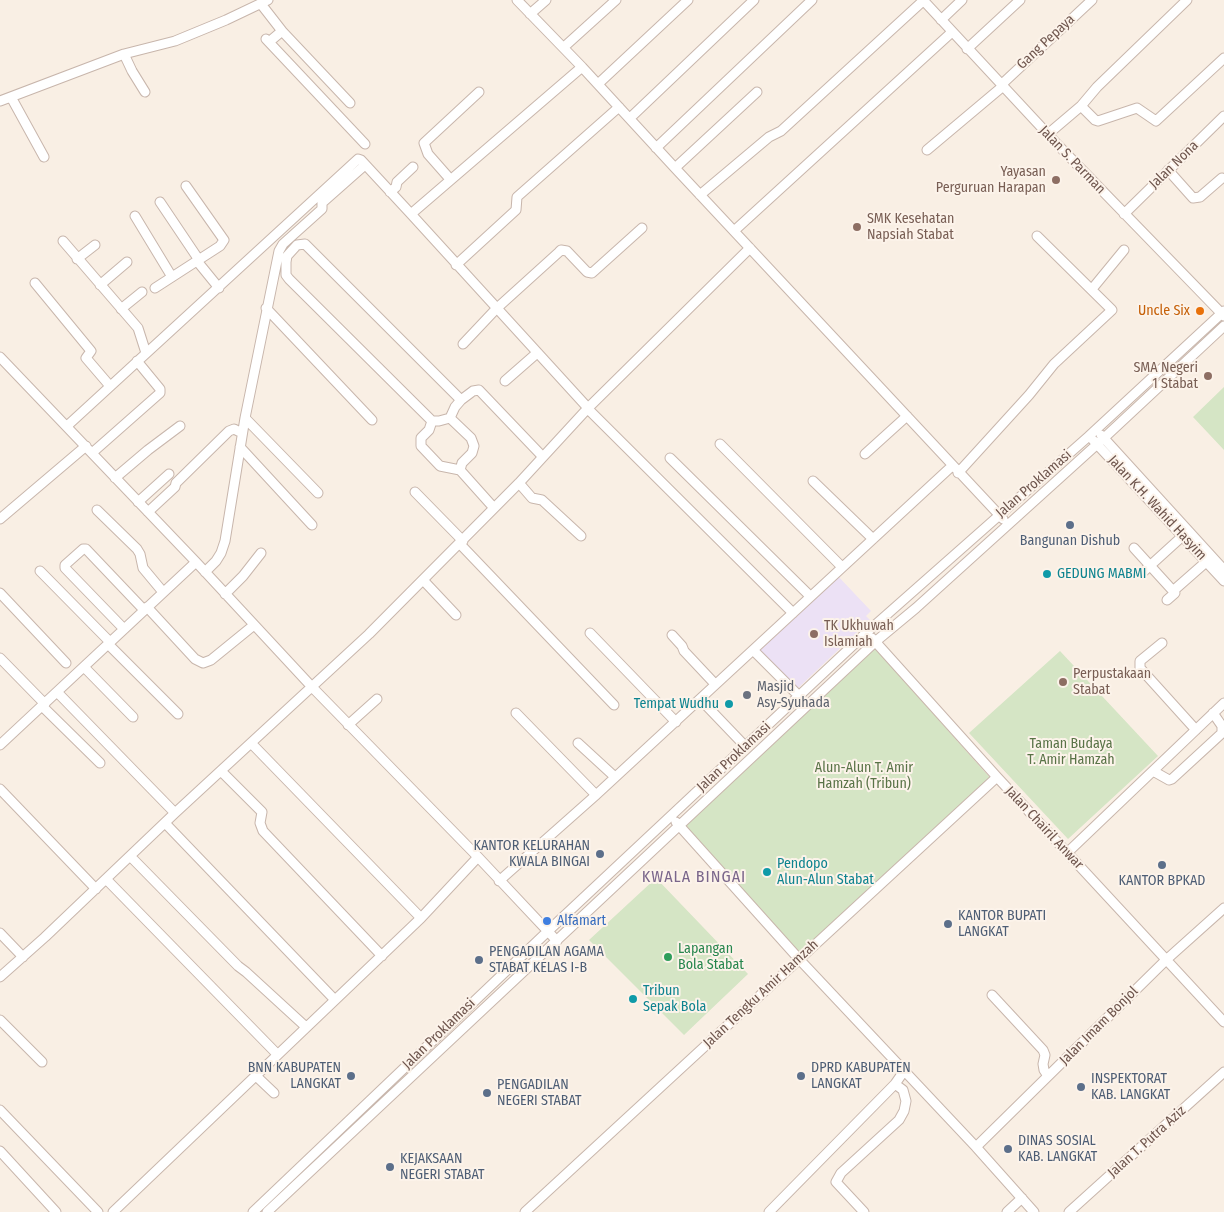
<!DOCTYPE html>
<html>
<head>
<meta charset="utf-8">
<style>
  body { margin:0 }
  canvas { display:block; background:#f9efe4 }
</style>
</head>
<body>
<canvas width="1224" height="1212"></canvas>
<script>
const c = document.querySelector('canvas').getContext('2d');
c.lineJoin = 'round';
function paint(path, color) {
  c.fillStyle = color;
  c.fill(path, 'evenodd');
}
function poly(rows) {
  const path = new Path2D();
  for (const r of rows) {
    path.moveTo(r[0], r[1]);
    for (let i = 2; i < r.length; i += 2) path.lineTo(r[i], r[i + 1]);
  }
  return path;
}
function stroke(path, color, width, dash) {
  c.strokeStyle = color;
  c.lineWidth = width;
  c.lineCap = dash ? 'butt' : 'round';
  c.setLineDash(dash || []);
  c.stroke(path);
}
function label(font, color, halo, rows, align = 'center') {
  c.font = font + ' "Fira Sans Condensed",sans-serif';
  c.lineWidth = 4;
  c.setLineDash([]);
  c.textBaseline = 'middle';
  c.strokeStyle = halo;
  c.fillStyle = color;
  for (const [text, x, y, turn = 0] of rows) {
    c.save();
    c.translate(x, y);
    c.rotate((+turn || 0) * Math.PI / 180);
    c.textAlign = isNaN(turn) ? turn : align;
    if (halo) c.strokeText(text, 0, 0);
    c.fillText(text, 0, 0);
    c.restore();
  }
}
paint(poly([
  [836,574,871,611,866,616,870,620,797,689,758,648]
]), '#ece1f5');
paint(poly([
  [1224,387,1224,450,1193,417],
  [873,646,992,780,799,957,681,825],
  [1060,651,1158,756,1068,839,969,733],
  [656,878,748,974,684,1035,589,940]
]), '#d5e5c5');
const minor = poly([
  [517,0,582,67,675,168,1003,519],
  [923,0,1056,143,1224,316],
  [261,4,282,31,269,42],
  [530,14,546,0],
  [941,20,962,0],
  [282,31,350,103],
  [266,39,365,144],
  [564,47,616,0],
  [967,49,1020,0],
  [124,54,132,71,145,92],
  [598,84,688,0],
  [1001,85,1092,0],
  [11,97,44,157],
  [0,101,124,54,175,41,226,20,268,0],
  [1081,106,1095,120,1098,121,1137,108,1156,121,1224,58],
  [630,118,754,0],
  [1048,134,1081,106,1097,87,1187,0],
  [656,148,812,0],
  [927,150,1002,87],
  [675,168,757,92],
  [1168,170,1193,198,1200,197,1222,178],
  [450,179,428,154,424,143,479,92],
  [390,192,396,187,397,182,413,167],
  [700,195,769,137,781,131,924,0],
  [160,202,199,260],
  [411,214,582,67],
  [1124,214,1224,116],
  [135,216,172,277],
  [734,231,952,32],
  [63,241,138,328,146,353],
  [77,259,95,245],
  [197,261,219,288],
  [456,265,516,210,517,197,619,107],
  [35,283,91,351,86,358,110,386],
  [100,285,127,262],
  [155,288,220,246,224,240,186,186],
  [1092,289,1124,250],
  [266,308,372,420],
  [121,309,142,292],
  [463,344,496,309,559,252,561,250,567,251,587,272,592,273,642,228],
  [0,357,196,562,312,687,478,857,557,941],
  [505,381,537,353],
  [588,409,793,613],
  [245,418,318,493],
  [450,418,471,438,474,446,472,453,462,463,460,470],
  [432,421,289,279,286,275,286,262,287,256,297,245,305,244,461,400],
  [67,426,358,159,361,160,411,214,588,408],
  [1101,435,1224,570],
  [1093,440,1224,581],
  [720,444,842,567],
  [240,447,312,525],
  [92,453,160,393,160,389,137,361],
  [865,454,907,416],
  [670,458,810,596],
  [958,473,1029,395,1054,364,1112,310,1037,236],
  [115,478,148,450,180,426],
  [813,481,873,539],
  [519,483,532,498,542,500,581,536],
  [415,492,463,541],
  [138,502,169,474],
  [494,508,460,470,440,466,421,446,421,438,429,430,432,421,439,421,450,418,455,407,461,400,473,391,479,390,543,457],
  [97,510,137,549,140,554,143,568,163,592],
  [148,512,175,487,176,483,229,431,234,429,242,433],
  [0,519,86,446],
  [460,544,614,705],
  [1134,548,1175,593,1167,600],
  [40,571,110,642],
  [205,572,216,561,221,553,225,541,245,418,279,251,283,244,322,209,322,203,365,165],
  [1142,573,1186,533],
  [423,580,456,615],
  [1173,591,1206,562],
  [0,593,66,663],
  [225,594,243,576,261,553],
  [147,607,195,659,203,663,211,660,254,625],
  [124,629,65,568,65,565,83,549,86,549,144,610],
  [590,633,676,722],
  [672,635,682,646,684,651,715,684],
  [872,638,997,777,1224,1022],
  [1162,643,1140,661,1140,668,1196,730],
  [108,644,178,714],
  [753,650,799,696],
  [0,658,45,704],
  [84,667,133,717],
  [57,692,175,813],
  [700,699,745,746],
  [42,706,100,763],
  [516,713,596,795],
  [348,725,377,699],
  [251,743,421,918],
  [578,743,615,777],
  [0,745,196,562],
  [221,771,262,812,260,823,263,831,382,956],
  [1153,771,1169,780,1172,779,1222,733,1222,726,1213,713],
  [0,789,96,889],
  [676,822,799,959,976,1147,1034,1212],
  [165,823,335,1000],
  [1068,852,1224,703],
  [131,857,238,966,246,972,306,1027],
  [106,879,277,1054],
  [499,881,596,795,952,466],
  [0,933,23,957],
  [0,977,45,937,175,813,369,634,519,483,588,408,750,248],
  [992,995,1043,1050,1045,1055,1043,1064,1044,1070,1048,1076],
  [0,1020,42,1062],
  [255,1075,274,1093],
  [0,1110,98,1212],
  [976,1147,1166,960,1224,908],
  [0,1151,56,1212],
  [113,1212,421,918,478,857],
  [253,1212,547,932,866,633,1089,436,1224,311],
  [267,1212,875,642,916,608,1104,438,1224,326],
  [525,1212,997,777],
  [769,1212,895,1084,904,1071],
  [864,1212,836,1182,841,1173,899,1120,904,1111,906,1101,903,1090,895,1084],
  [1007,1212,1022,1198],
  [1069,1212,1224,1072]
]);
stroke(minor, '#c8b6ac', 11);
stroke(minor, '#fff', 9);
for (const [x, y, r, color] of [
  [1056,180,5,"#8d6e63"],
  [857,227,5,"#8d6e63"],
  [1200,311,5,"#e8710a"],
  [1208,376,5,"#8d6e63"],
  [1070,525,5,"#5c6f8a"],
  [1047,574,5,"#0f9aa8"],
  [814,634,5,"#8d6e63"],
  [1063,682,5,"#8d6e63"],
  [747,695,5,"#6b7280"],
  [729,704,5,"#0f9aa8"],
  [600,854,5,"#5c6f8a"],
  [1162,865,5,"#5c6f8a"],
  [767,872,5,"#0f9aa8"],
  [547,921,5,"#3f7fe0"],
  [948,924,5,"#5c6f8a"],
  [668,957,5,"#2e9e5b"],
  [479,960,5,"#5c6f8a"],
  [633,999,5,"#0f9aa8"],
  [351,1076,5,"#5c6f8a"],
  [801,1076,5,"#5c6f8a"],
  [1081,1087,5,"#5c6f8a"],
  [487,1093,5,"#5c6f8a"],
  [1008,1149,5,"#5c6f8a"],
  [390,1167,5,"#5c6f8a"]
]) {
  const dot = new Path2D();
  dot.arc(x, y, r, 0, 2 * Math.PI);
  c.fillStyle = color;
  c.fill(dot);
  stroke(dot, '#fcf3ea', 2);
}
label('14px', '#6e554d', '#fcf3ea', [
  ["Gang Pepaya",1046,42,-43],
  ["Jalan S. Parman",1072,160,46],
  ["Jalan Nona",1174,165,-44],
  ["Jalan Proklamasi",1034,484,-41],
  ["Jalan K.H. Wahid Hasyim",1157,508,47],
  ["Jalan Proklamasi",734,757,-43],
  ["Jalan Chairil Anwar",1044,828,47],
  ["Jalan Tengku Amir Hamzah",761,994,-43],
  ["Jalan Imam Bonjol",1099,1026,-45],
  ["Jalan Proklamasi",439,1034,-44],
  ["Jalan T. Putra Aziz",1147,1142,-42]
]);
label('14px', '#785e54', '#fcf3ea', [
  ["Yayasan",1046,172,"right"],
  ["Perguruan Harapan",1046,188,"right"],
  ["SMK Kesehatan",867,219],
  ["Napsiah Stabat",867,235],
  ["SMA Negeri",1198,368,"right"],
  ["1 Stabat",1198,384,"right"],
  ["TK Ukhuwah",824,626],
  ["Islamiah",824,642],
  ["Perpustakaan",1073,674],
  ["Stabat",1073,690]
], 'left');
label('14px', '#c56008', '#fcf3ea', [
  ["Uncle Six",1190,311]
], 'right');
label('14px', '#4e5e75', '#fcf3ea', [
  ["Bangunan Dishub",1070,541,"center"],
  ["KANTOR KELURAHAN",590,846,"right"],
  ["KWALA BINGAI",590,862,"right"],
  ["KANTOR BPKAD",1162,881,"center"],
  ["KANTOR BUPATI",958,916],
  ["LANGKAT",958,932],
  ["PENGADILAN AGAMA",489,952],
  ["STABAT KELAS I-B",489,968],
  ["BNN KABUPATEN",341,1068,"right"],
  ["LANGKAT",341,1084,"right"],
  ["DPRD KABUPATEN",811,1068],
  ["LANGKAT",811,1084],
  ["INSPEKTORAT",1091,1079],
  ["KAB. LANGKAT",1091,1095],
  ["PENGADILAN",497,1085],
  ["NEGERI STABAT",497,1101],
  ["DINAS SOSIAL",1018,1141],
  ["KAB. LANGKAT",1018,1157],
  ["KEJAKSAAN",400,1159],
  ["NEGERI STABAT",400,1175]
], 'left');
label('14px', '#0d838f', '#fcf3ea', [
  ["GEDUNG MABMI",1057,574],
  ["Tempat Wudhu",719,704,"right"],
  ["Pendopo",777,864],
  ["Alun-Alun Stabat",777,880],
  ["Tribun",643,991],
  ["Sepak Bola",643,1007]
], 'left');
label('14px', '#5b616d', '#fcf3ea', [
  ["Masjid",757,687],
  ["Asy-Syuhada",757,703]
], 'left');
label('14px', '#597347', '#fcf3ea', [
  ["Taman Budaya",1071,744],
  ["T. Amir Hamzah",1071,760],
  ["Alun-Alun T. Amir",864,768],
  ["Hamzah (Tribun)",864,784]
]);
label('14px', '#366cbe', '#fcf3ea', [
  ["Alfamart",557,921]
], 'left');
label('14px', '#27864d', '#fcf3ea', [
  ["Lapangan",678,949],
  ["Bola Stabat",678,965]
], 'left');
c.letterSpacing = '1px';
label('16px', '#7a668b', '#fcf3ea', [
  ["KWALA BINGAI",694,878]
]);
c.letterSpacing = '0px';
</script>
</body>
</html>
